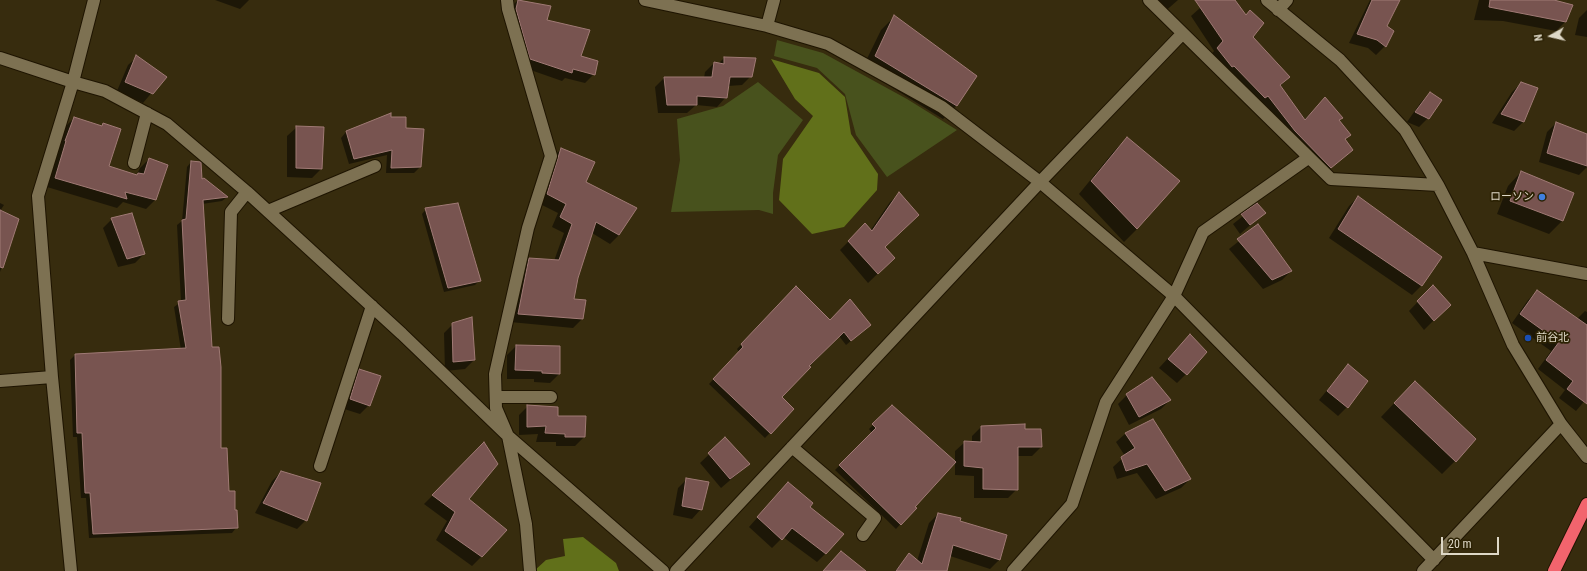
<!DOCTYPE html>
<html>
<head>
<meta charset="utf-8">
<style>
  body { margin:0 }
  #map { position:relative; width:1587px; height:571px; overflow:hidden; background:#372c0e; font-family:"Roboto Condensed",sans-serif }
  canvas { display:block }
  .north { position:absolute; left:1531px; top:16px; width:40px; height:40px; -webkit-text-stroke:3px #2c2204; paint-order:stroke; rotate:262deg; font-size:11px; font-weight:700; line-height:16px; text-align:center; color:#ded8c7 }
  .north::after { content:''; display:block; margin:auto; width:14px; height:18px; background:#ded8c7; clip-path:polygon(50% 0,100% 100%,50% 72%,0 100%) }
  .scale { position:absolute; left:1441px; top:537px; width:58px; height:18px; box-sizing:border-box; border:2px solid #ded8c7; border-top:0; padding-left:5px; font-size:12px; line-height:14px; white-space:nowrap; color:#ded8c7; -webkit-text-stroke:3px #2c2204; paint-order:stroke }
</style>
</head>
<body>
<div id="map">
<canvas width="1587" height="571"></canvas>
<div class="north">N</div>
<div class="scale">20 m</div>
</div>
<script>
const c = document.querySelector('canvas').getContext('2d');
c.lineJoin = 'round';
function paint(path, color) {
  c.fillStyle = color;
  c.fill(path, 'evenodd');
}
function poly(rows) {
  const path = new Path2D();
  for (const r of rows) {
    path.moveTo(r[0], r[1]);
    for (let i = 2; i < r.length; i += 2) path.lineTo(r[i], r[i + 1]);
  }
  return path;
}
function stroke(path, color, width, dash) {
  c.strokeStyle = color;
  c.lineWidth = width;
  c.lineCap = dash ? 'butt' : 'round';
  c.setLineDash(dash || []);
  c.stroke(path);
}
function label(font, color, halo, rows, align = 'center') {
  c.font = font + ' "Roboto Condensed","Noto Sans JP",sans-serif';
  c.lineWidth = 3.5;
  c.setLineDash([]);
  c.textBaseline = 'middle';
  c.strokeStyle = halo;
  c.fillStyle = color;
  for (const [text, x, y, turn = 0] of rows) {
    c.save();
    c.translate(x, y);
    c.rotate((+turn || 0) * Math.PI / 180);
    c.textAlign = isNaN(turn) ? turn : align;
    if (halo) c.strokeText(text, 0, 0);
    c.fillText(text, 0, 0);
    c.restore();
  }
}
paint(poly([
  [777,40,823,53,907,99,957,130,887,177,856,135,845,94,817,68,774,56],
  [758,82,803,120,778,155,773,193,773,214,759,210,671,212,680,160,677,119,723,106]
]), '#48521d');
paint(poly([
  [771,59,819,73,845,97,851,134,878,174,877,190,844,227,812,234,779,200,783,159,813,116,795,99],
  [583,537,616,563,619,571,534,571,546,560,565,556,563,539]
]), '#61701a');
paint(poly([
  [215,0,249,0,240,9],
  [518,0,550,7,545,20,580,56,594,74,585,83,565,78,562,81,522,67,509,9],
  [1149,0,1178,0,1162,14],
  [1209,0,1233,0,1252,37,1289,77,1280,86,1304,120,1325,98,1342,118,1339,121,1350,135,1344,140,1352,150,1321,176,1208,58,1214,51,1191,16],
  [1370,0,1399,0,1386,27,1385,46,1376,55,1368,48,1349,43],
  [1479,0,1549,0,1572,5,1565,22,1556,31,1503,21,1474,20],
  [1587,10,1587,37,1575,35,1579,18],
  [894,17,976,76,956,106,943,119,862,69,881,30],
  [137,57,165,77,143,103,117,91,128,65],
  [724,58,755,59,751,76,742,85,728,86,726,97,717,107,696,105,687,113,658,113,655,87,664,78,704,78,705,72,714,63,718,64],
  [1521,83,1537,88,1523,122,1514,131,1492,123,1512,92],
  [1430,93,1428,118,1419,127,1407,122,1421,102],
  [390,114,390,118,405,129,420,167,414,173,386,173,387,155,349,164,341,138,346,132],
  [74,118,101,126,104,124,108,167,136,176,140,168,149,159,155,200,146,209,123,202,117,208,47,187,65,127],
  [1556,123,1587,135,1587,167,1579,175,1539,162,1547,132],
  [297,127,321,169,312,178,287,177,287,136],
  [1127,138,1137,229,1124,242,1079,194,1114,151],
  [561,149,585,182,635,209,619,235,610,244,592,233,577,278,573,300,582,319,573,328,510,322,520,269,529,259,554,261,564,233,552,227,558,213,538,203,552,158],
  [191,162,201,180,227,197,222,201,202,204,211,348,220,449,236,528,232,533,89,538,86,498,81,498,77,437,73,437,70,360,75,355,181,350,174,307,181,302,177,225,182,221,187,167],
  [1521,172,1572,194,1562,221,1549,234,1497,214,1508,186],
  [899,194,884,247,894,258,868,283,840,250,865,225,870,231,890,202],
  [1358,197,1441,257,1421,286,1412,295,1329,238,1349,206],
  [0,203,4,205,0,211,18,219,0,272],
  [1257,205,1264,213,1240,234,1233,224],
  [426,209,479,281,475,285,444,292,422,214],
  [112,219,144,254,135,263,118,267,103,228],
  [1258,226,1291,271,1282,280,1263,289,1229,249],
  [1433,286,1450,304,1424,330,1409,311],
  [796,287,830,321,864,330,846,345,839,336,780,397,793,409,765,438,709,384,739,352,737,349],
  [1537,291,1577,319,1585,311,1587,312,1587,398,1576,411,1559,398,1565,390,1538,369,1551,351,1512,323,1528,300],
  [471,319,474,360,465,369,445,371,444,333,453,324],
  [1181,344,1186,374,1177,383,1159,368],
  [516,346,559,374,550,383,534,382,534,379,507,379,507,355],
  [1348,365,1347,407,1338,416,1319,400],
  [360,370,369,405,360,414,341,408,351,379],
  [1127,395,1170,400,1161,409,1129,425,1118,404],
  [1401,396,1455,461,1442,474,1381,417],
  [528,406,557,417,585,417,584,437,575,446,556,446,556,442,536,442,538,434,519,435,519,415],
  [892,406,913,508,915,508,896,529,835,470,872,433,869,429],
  [1153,420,1190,479,1181,488,1156,499,1137,473,1117,479,1113,467,1125,456,1116,442,1125,434],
  [981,427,1040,430,1041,447,1032,456,1017,456,1017,489,1008,498,974,498,974,476,955,475,955,451,965,442,972,442,972,436],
  [725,439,749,464,721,488,700,463],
  [484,444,468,499,481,557,472,566,436,540,447,521,424,504],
  [281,472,306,520,297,529,255,513,272,481],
  [687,479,701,509,692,519,673,515,678,488],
  [779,493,809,507,826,553,817,562,783,537,772,548,749,527],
  [938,514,959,522,1006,536,999,560,990,569,950,556,946,571,895,571,909,554,917,561,929,523]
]), '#0007');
const building = poly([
  [518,0,551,6,547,20,590,30,581,56,598,61,595,75,573,69,572,73,530,59,516,9,518,0],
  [1195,0,1235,0,1246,15,1250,10,1264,23,1253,37,1290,77,1280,85,1305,120,1325,97,1343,118,1339,120,1351,135,1345,139,1353,150,1331,168,1295,131,1268,96,1265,98,1234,66,1232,67,1217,48,1223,41,1195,0],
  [1372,0,1400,0,1387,26,1394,31,1386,47,1377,40,1357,34,1372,0],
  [1490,0,1554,0,1573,5,1566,22,1489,7,1490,0],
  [894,15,977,76,957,106,875,56,894,15],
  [136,55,167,77,153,94,125,82,136,55],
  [724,57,756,58,752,77,730,77,727,98,697,96,697,105,667,105,664,77,712,77,714,62,724,64,724,57],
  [1521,82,1538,88,1524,122,1501,114,1521,82],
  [1430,92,1442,100,1429,119,1415,112,1430,92],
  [391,113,391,117,406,117,406,128,424,129,421,167,391,168,392,150,354,159,346,131,391,113],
  [74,117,102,126,103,123,121,129,109,166,137,175,138,173,144,174,149,158,168,165,156,200,125,192,127,199,55,178,66,141,65,141,74,117],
  [1556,122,1587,134,1587,166,1547,153,1556,122],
  [296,126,324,127,322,169,296,168,296,126],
  [1127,137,1180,181,1137,229,1091,181,1127,137],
  [561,148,595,162,586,182,637,208,619,235,596,222,578,278,574,299,586,300,583,319,518,314,529,258,559,260,572,224,560,217,566,204,547,194,561,148],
  [191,161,201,162,202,179,204,178,228,197,203,200,212,347,219,347,221,367,221,448,227,448,229,491,235,491,235,510,237,510,238,528,93,534,90,493,85,493,82,433,77,433,75,354,186,348,178,301,186,300,182,220,186,219,191,161],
  [1521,171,1574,193,1563,221,1510,201,1521,171],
  [899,192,919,215,885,247,895,258,878,274,848,241,865,223,872,231,899,192],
  [1358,196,1442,257,1422,286,1338,229,1358,196],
  [458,203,481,281,448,288,425,208,458,203],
  [1257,203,1266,213,1250,225,1241,214,1257,203],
  [0,210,19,219,3,268,0,267,0,210],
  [132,213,145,254,127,259,111,218,132,213],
  [1258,224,1292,271,1272,280,1237,239,1258,224],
  [1433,285,1451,305,1434,321,1417,301,1433,285],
  [796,286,830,320,850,299,871,325,851,341,844,332,809,366,811,367,782,397,794,409,771,434,713,379,743,347,741,344,796,286],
  [1537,290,1587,325,1587,404,1567,389,1573,381,1546,360,1559,342,1520,314,1537,290],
  [472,317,475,360,453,362,452,323,472,317],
  [1190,334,1207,352,1187,375,1168,359,1190,334],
  [516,345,560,346,560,374,542,373,542,371,515,370,516,345],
  [1348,364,1368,381,1348,408,1327,391,1348,364],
  [359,369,381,376,370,406,350,399,359,369],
  [1152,377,1171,400,1139,417,1126,394,1152,377],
  [1415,381,1476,439,1456,462,1394,403,1415,381],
  [527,405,558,407,558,416,586,416,585,437,565,437,565,434,545,433,546,426,527,427,527,405],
  [892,405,956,462,915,507,917,508,901,525,839,465,876,428,872,424,892,405],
  [1153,419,1191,479,1165,491,1147,464,1126,471,1121,457,1135,448,1125,433,1153,419],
  [1025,424,1025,429,1041,429,1042,447,1018,447,1018,490,983,489,983,468,964,466,964,441,981,442,981,426,1025,424],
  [725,437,750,464,730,479,708,453,725,437],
  [484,442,498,464,469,499,507,530,482,557,445,531,455,512,432,495,484,442],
  [281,471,321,483,307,521,263,503,281,471],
  [686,478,709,482,702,510,682,506,686,478],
  [788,482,813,503,810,507,844,534,826,554,792,528,782,540,757,517,788,482],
  [938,513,961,518,960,521,1007,535,1000,560,953,545,947,571,896,571,909,553,922,564,938,513],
  [841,551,866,571,823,571,841,551]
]);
paint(building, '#785450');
stroke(building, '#a07a75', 1);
const minor = poly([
  [507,0,508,9,551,156,528,228,495,374,496,408,508,436,526,524,530,571],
  [645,0,767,26,828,44,942,107,1040,182,1174,296,1434,560],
  [1149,0,1331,179,1438,185],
  [1267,0,1340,60,1405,130,1438,185,1473,253,1513,345,1561,424,1587,457],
  [1278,10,1287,0],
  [767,26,774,0],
  [0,58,73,82,105,91,167,124,247,192,402,334,508,436,663,571],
  [134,163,147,113],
  [268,211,375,166],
  [1473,253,1587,274],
  [228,319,231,212,247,192],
  [0,381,52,377],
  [496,397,551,397],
  [792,447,875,518,863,535],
  [320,466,372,306],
  [71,571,52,377,38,196,73,82,94,0],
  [676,571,1040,182,1182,34],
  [1013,571,1072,504,1106,402,1174,296,1203,232,1308,158],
  [1423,571,1561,424]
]);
const highway = poly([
  [1554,571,1587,504]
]);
stroke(minor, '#1e1400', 14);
stroke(highway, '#1e1400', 14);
stroke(minor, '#7d7152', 12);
stroke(highway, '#f2646d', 12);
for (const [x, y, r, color] of [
  [1542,197,4,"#3f7fe0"],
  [1528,338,4,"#1a4fb4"]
]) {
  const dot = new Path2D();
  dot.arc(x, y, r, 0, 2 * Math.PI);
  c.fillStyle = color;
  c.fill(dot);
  stroke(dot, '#2c2204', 1.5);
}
label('11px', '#ded8c7', '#2c2204', [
  ["ローソン",1534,197],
  ["前谷北",1536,338,"left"]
], 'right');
</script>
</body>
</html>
